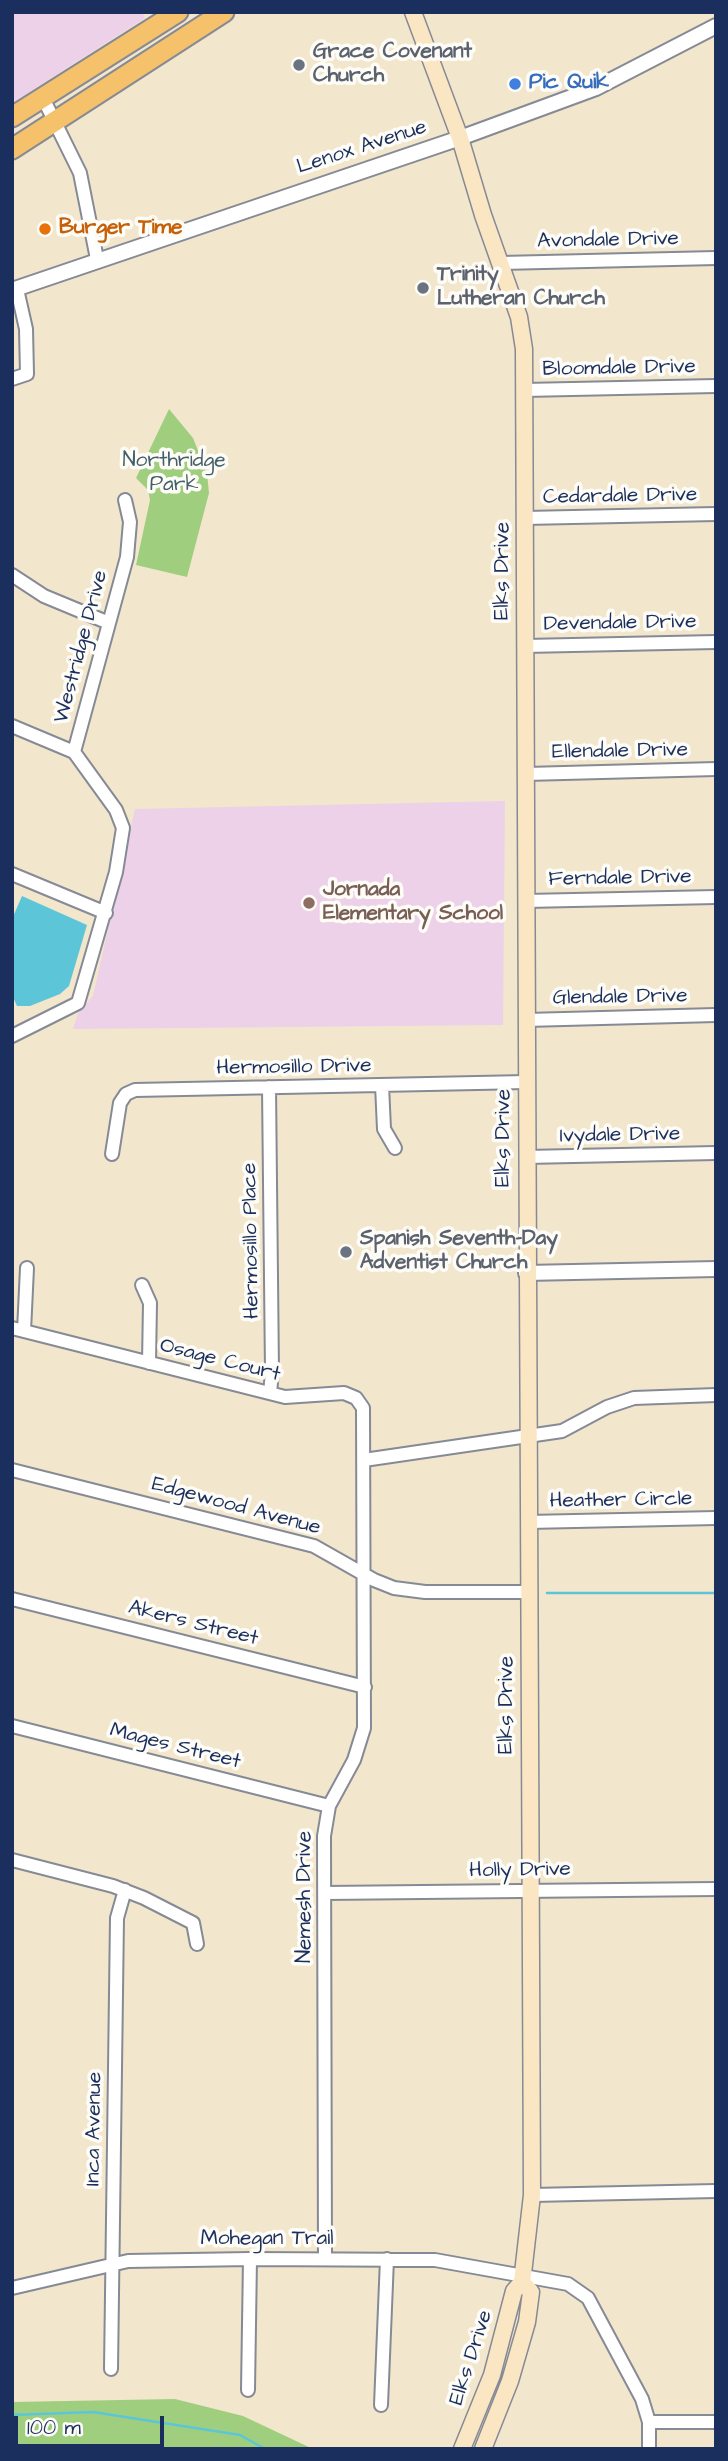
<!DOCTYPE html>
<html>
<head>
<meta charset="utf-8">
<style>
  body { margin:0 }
  #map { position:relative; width:728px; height:2461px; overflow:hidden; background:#f2e6cc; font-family:"Architects Daughter",sans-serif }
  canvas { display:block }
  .frame { position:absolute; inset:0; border:14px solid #1b2f5e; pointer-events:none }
  .scale { position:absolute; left:14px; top:2416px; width:150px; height:32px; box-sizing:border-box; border:4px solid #1b2f5e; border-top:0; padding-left:9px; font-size:21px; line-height:24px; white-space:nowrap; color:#1b2f5e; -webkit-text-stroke:5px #fdfcf7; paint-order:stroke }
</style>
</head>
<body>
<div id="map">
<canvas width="728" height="2461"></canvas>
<div class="frame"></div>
<div class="scale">100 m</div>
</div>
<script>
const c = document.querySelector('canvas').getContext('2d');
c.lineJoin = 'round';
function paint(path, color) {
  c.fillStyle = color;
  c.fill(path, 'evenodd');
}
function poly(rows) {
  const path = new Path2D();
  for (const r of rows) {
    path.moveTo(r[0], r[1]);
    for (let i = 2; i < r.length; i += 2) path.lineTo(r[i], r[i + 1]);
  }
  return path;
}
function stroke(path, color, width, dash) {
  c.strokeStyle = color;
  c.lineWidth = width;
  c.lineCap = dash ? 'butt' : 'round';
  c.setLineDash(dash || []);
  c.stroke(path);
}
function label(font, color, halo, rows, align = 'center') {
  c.font = font + ' "Architects Daughter",sans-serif';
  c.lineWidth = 7;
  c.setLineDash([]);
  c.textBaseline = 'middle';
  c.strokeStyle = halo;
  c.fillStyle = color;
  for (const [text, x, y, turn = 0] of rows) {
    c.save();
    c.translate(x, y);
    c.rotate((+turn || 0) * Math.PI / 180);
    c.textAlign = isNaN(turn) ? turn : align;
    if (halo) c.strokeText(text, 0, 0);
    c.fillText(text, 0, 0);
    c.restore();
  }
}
paint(poly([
  [12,12,142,12,145,18,12,103],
  [505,801,503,1025,73,1029,78,1013,93,996,135,809]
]), '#edd1e9');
paint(poly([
  [169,409,193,438,207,473,209,493,187,577,136,565,150,500,148,490,136,478],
  [175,2399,243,2416,313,2449,12,2449,12,2402]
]), '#9fcf7e');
paint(poly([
  [22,896,87,925,69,986,60,994,30,1006,17,1006,12,995,12,919]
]), '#5cc6d8');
stroke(poly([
  [547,1593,716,1593],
  [12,2415,93,2412,240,2435,265,2449]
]), '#5cc6d8', 2.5);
const minor = poly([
  [42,96,80,173,97,259],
  [501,263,716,258],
  [12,379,27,374,26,329,17,289],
  [524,390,716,386],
  [525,518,716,514],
  [12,575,44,596,109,623],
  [525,646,716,642],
  [12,726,74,752],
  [526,774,716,769],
  [12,874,106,913],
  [526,901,716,897],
  [526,1020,716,1015],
  [12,1036,78,1003,116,872,123,828,116,810,74,752,127,557,130,522,125,500],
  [382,1085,384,1129,395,1148],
  [269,1087,272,1372,270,1393],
  [112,1154,120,1103,126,1094,135,1090,526,1082],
  [526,1157,716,1153],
  [142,1285,150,1303,149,1363],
  [12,1328,285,1397,344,1393,356,1398,363,1408,364,1728,354,1760,329,1806,324,1836,325,2259],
  [24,1331,27,1268],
  [364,1460,562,1431,607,1407,634,1398,716,1395],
  [12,1470,314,1546,374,1580,394,1588,425,1592,529,1592],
  [528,1522,716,1518],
  [12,1599,365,1687],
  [12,1726,329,1806],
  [12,1860,113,1886,144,1898,193,1923,197,1944],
  [325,1893,716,1889],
  [532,2195,716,2191],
  [12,2288,128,2261,250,2259,435,2260,568,2284,588,2298,642,2399,649,2422,649,2449],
  [111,2369,117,1918,125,1890],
  [248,2390,250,2259],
  [381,2405,387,2259],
  [649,2422,716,2422]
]);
const tertiary = poly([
  [12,290,460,138,596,88,716,26],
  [526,1273,716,1269]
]);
const secondary = poly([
  [413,12,460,138,483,215,519,317,524,349,532,2195,522,2282,514,2291,492,2375,462,2449],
  [483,2449,510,2381,527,2322,531,2292,522,2282]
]);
const primary = poly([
  [12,117,178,12],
  [12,149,224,12]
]);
stroke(minor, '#868a95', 16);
stroke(tertiary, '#868a95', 18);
stroke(secondary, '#868a95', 19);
stroke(primary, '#868a95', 23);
stroke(minor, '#fff', 12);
stroke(tertiary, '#fff', 14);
stroke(secondary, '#fbe6c4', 16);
stroke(primary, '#f6c16b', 19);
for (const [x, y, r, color] of [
  [299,65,7,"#6b7280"],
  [515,84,7,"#3f7fe0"],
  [45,229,7,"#e8710a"],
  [423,288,7,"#6b7280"],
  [309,903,7,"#8d6e63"],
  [346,1252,7,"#6b7280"]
]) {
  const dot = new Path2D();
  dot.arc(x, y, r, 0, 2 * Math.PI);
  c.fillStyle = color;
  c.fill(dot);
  stroke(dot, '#fdfcf7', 2.5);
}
label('bold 21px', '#5b616d', '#fdfcf7', [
  ["Grace Covenant",313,53],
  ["Church",313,77],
  ["Trinity",437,276],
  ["Lutheran Church",437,300],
  ["Spanish Seventh-Day",360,1240],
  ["Adventist Church",360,1264]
], 'left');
label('bold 21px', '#366cbe', '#fdfcf7', [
  ["Pic Quik",529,84]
], 'left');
label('21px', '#1b2f5e', '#fdfcf7', [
  ["Lenox Avenue",362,148,-18],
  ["Avondale Drive",608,241,-1],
  ["Bloomdale Drive",619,369,-1],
  ["Cedardale Drive",620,497,-1],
  ["Elks Drive",504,571,-90],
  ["Devendale Drive",620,624,-1],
  ["Westridge Drive",82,647,-75],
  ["Ellendale Drive",620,752,-1],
  ["Ferndale Drive",620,879,-1],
  ["Glendale Drive",620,998,-1],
  ["Hermosillo Drive",294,1068,-1],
  ["Ivydale Drive",620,1136,-1],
  ["Elks Drive",505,1138,-90],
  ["Hermosillo Place",252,1241,-91],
  ["Osage Court",220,1361,14],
  ["Heather Circle",621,1501,-1],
  ["Edgewood Avenue",236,1507,15],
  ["Akers Street",193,1624,14],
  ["Elks Drive",508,1705,-90],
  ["Mages Street",175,1747,14],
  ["Holly Drive",520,1871,-1],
  ["Nemesh Drive",306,1897,-90],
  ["Inca Avenue",95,2129,-89],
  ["Mohegan Trail",267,2240],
  ["Elks Drive",472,2358,-72]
]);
label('bold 21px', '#c56008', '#fdfcf7', [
  ["Burger Time",59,229]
], 'left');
label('21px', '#435f68', '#fdfcf7', [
  ["Northridge",174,462],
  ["Park",174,486]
]);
label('bold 21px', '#785e54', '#fdfcf7', [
  ["Jornada",323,891],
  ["Elementary School",323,915]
], 'left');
</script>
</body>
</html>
